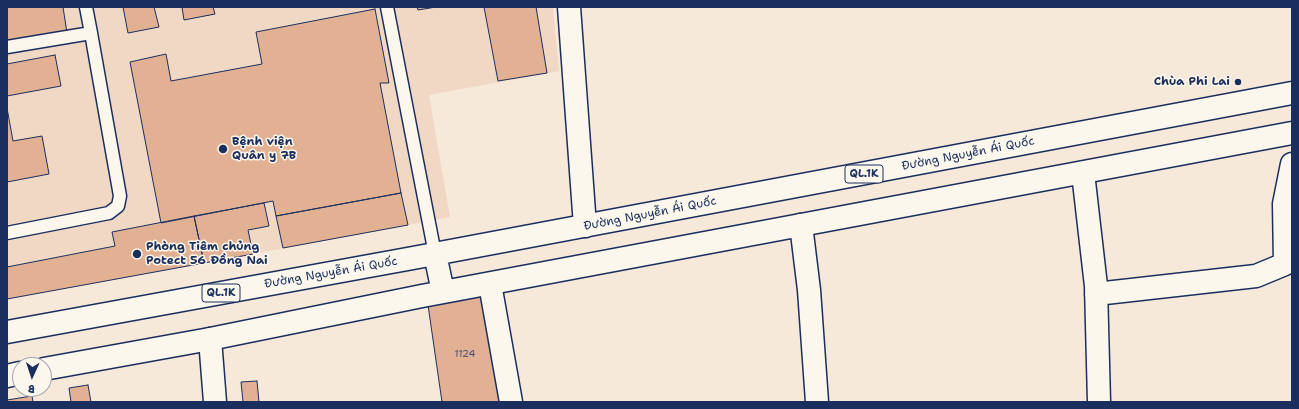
<!DOCTYPE html>
<html>
<head>
<meta charset="utf-8">
<style>
  body { margin:0 }
  #map { position:relative; width:1299px; height:409px; overflow:hidden; background:#f6e9da; font-family:"Shantell Sans",sans-serif }
  canvas { display:block }
  .frame { position:absolute; inset:0; border:8px solid #1b2f5e; pointer-events:none }
  .north { position:absolute; left:12px; top:357px; width:40px; height:40px; box-sizing:border-box; background:#fbf7ec; border:1px solid #a1a7b3; border-radius:50%; rotate:183deg; font-size:11px; font-weight:700; line-height:16px; text-align:center; color:#1b2f5e }
  .north::after { content:''; display:block; margin:auto; width:14px; height:18px; background:#1b2f5e; clip-path:polygon(50% 0,100% 100%,50% 72%,0 100%) }
</style>
</head>
<body>
<div id="map">
<canvas width="1299" height="409"></canvas>
<div class="frame"></div>
<div class="north">B</div>
</div>
<script>
const c = document.querySelector('canvas').getContext('2d');
c.lineJoin = 'round';
function paint(path, color) {
  c.fillStyle = color;
  c.fill(path, 'evenodd');
}
function poly(rows) {
  const path = new Path2D();
  for (const r of rows) {
    path.moveTo(r[0], r[1]);
    for (let i = 2; i < r.length; i += 2) path.lineTo(r[i], r[i + 1]);
  }
  return path;
}
function stroke(path, color, width, dash) {
  c.strokeStyle = color;
  c.lineWidth = width;
  c.lineCap = dash ? 'butt' : 'round';
  c.setLineDash(dash || []);
  c.stroke(path);
}
function label(font, color, halo, rows, align = 'center') {
  c.font = font + ' "Shantell Sans",sans-serif';
  c.lineWidth = 3;
  c.setLineDash([]);
  c.textBaseline = 'middle';
  c.strokeStyle = halo;
  c.fillStyle = color;
  for (const [text, x, y, turn = 0] of rows) {
    c.save();
    c.translate(x, y);
    c.rotate((+turn || 0) * Math.PI / 180);
    c.textAlign = isNaN(turn) ? turn : align;
    if (halo) c.strokeText(text, 0, 0);
    c.fillText(text, 0, 0);
    c.restore();
  }
}
paint(poly([
  [7,7,553,7,559,71,429,95,450,217,253,254,248,230,115,246,7,267]
]), '#f0d8c5');
const building = poly([
  [7,7,63,7,67,33,7,43,7,7],
  [123,7,154,7,159,27,128,33,123,7],
  [182,7,213,7,215,14,184,20,182,7],
  [417,7,436,7,418,10,417,7],
  [484,7,536,7,547,73,498,81,484,7],
  [375,9,389,83,380,83,401,193,276,216,273,201,161,223,130,62,166,54,171,81,262,64,256,32,375,9],
  [55,55,61,86,7,96,7,64,55,55],
  [7,108,13,141,42,136,49,174,7,182,7,108],
  [401,193,408,225,283,248,276,216,401,193],
  [264,203,269,226,248,230,253,254,204,263,194,216,264,203],
  [194,216,204,263,7,299,7,267,115,246,112,232,194,216],
  [485,294,503,402,442,402,428,305,485,294],
  [257,381,259,402,243,402,241,382,257,381],
  [88,385,91,402,71,402,69,388,88,385],
  [32,396,33,402,7,402,7,400,32,396]
]);
paint(building, '#e2b193');
stroke(building, '#1b2f5e', 1);
const service = poly([
  [86,7,91,33],
  [387,7,435,254],
  [7,47,91,33,120,196,118,206,109,213,7,233]
]);
const minor = poly([
  [569,7,585,226],
  [1083,173,1096,286,1099,402],
  [801,225,809,290,817,402],
  [490,284,511,402],
  [1096,294,1256,276,1285,264,1284,204,1292,164],
  [210,339,215,402]
]);
const primary = poly([
  [435,254,443,292],
  [7,332,413,258,1292,93],
  [44,369,210,339,422,296,1292,133],
  [7,376,20,373]
]);
stroke(service, '#1b2f5e', 15);
stroke(minor, '#1b2f5e', 25);
stroke(primary, '#1b2f5e', 25);
stroke(service, '#fbf7ec', 12);
stroke(minor, '#fbf7ec', 22);
stroke(primary, '#fbf7ec', 22);
for (const [x, y, r, color] of [
  [1238,82,4,"#1b2f5e"],
  [223,149,5,"#1b2f5e"],
  [137,254,5,"#1b2f5e"]
]) {
  const dot = new Path2D();
  dot.arc(x, y, r, 0, 2 * Math.PI);
  c.fillStyle = color;
  c.fill(dot);
  stroke(dot, '#fbf7ec', 1.5);
}
label('10px', '#4d506b', null, [
  ["1124",465,354]
]);
for (const [x, y, w] of [
  [864,174,38],
  [221,293,38]
]) {
  const box = new Path2D();
  box.roundRect(x - w / 2, y - 9, w, 18, 3);
  c.fillStyle = '#fbf7ec';
  c.fill(box);
  stroke(box, '#1b2f5e', 1);
}
label('bold 11px', '#1b2f5e', null, [
  ["QL.1K",864,174],
  ["QL.1K",221,293]
]);
label('bold 12px', '#1b2f5e', '#fbf7ec', [
  ["Chùa Phi Lai",1230,82,"right"],
  ["Bệnh viện",232,142],
  ["Quân y 7B",232,156],
  ["Phòng Tiêm chủng",146,247],
  ["Potect 56 Đồng Nai",146,261]
], 'left');
label('12px', '#1b2f5e', '#fbf7ec', [
  ["Đường Nguyễn Ái Quốc",968,154,-11],
  ["Đường Nguyễn Ái Quốc",650,214,-11],
  ["Đường Nguyễn Ái Quốc",331,273,-10]
]);
</script>
</body>
</html>
